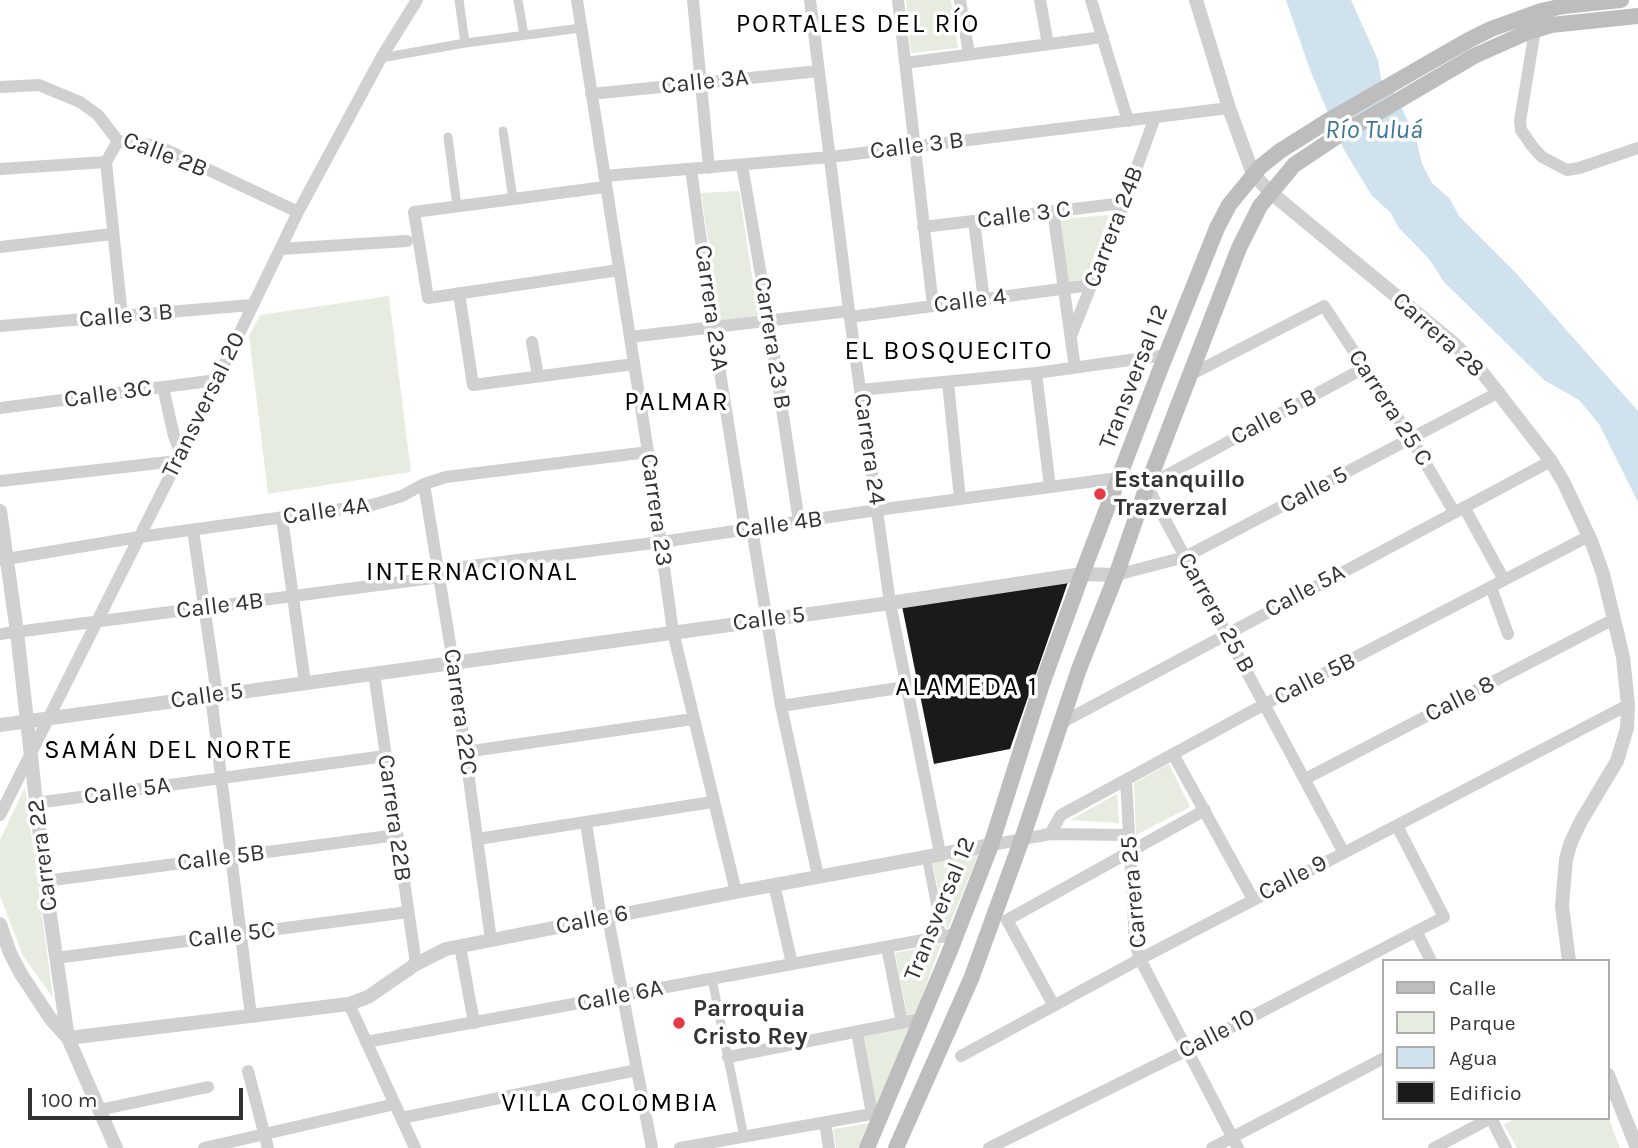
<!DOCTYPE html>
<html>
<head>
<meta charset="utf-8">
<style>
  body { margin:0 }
  #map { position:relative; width:1638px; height:1148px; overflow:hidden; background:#fff; font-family:Karla,sans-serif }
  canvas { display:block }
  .legend { position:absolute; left:1382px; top:959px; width:228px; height:161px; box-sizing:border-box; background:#fff; border:2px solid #adadad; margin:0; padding:9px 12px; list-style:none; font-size:21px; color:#333 }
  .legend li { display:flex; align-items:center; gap:14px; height:35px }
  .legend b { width:35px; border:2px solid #adadad }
  .scale { position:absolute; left:28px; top:1088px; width:215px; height:32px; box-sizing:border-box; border:4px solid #333; border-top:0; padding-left:9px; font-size:21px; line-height:24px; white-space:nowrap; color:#333; -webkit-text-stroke:5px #fff; paint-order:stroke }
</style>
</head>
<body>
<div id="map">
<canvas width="1638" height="1148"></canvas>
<ul class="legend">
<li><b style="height:9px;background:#bdbdbd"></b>Calle</li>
<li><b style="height:19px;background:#e6ecdf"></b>Parque</li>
<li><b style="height:19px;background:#cfe2ee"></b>Agua</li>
<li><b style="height:19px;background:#1a1a1a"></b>Edificio</li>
</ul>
<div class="scale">100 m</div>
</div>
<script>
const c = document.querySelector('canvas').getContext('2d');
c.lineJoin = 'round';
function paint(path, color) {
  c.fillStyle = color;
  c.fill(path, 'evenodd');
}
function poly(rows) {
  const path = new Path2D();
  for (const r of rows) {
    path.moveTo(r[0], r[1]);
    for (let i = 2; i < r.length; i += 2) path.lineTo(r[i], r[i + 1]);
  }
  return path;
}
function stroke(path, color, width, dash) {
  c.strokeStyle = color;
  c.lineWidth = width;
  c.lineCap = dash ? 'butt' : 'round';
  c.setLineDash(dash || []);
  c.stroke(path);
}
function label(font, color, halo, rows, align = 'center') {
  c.font = font + ' Karla,sans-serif';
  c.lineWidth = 7;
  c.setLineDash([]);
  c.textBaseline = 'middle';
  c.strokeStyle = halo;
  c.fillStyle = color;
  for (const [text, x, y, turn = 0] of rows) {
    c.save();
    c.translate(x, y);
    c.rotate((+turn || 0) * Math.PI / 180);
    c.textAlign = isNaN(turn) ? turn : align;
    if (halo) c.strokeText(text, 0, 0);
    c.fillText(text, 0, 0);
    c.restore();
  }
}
paint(poly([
  [906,0,951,0,958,48,911,53],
  [739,191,758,315,720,321,701,193],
  [1109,215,1086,279,1069,282,1059,219],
  [389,296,411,472,268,494,249,336,260,315],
  [1169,764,1190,807,1136,835,1134,783],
  [25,787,53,998,23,956,0,896,0,840],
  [1117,794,1119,823,1070,820],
  [979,853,947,931,932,861],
  [941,944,916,1013,907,1015,895,953],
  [909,1027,876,1107,864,1036],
  [1608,1117,1620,1148,1517,1148,1504,1125,1516,1118],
  [869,1123,859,1148,836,1148,833,1129]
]), '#e6ecdf');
paint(poly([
  [1286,0,1351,0,1378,60,1381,79,1395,94,1416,138,1422,164,1432,183,1450,199,1459,216,1516,273,1638,411,1638,502,1599,424,1579,400,1544,380,1444,282,1429,259,1399,228,1390,212,1372,196,1343,148,1310,70]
]), '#cfe2ee');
paint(poly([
  [1068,582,1010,749,934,764,902,606]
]), '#1a1a1a');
stroke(poly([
  [459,0,465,43],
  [518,0,524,35],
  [381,58,465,43,581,28],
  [503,131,513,199],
  [448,137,457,206],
  [926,856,942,937],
  [712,979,744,1137]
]), '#d0d0d0', 9);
stroke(poly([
  [577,0,648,452,673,632,736,892],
  [693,0,709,168],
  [810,0,849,311,890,603,940,853],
  [898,0,933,306],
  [960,0,969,54],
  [1040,0,1048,44],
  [1091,0,1128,121],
  [1535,30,1520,121,1521,130,1532,146,1542,157,1567,170,1579,168,1638,148],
  [905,63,1103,37],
  [0,87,39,85,80,102,98,115,118,141,158,146,298,212],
  [591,94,819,71],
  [118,141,106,162,122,316],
  [742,165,769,322,799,522],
  [0,169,106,162],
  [691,169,713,328,745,530],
  [604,176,830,157,1229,108],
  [605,187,414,212,428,298,619,270],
  [1053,211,1075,368],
  [974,221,984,300],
  [923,227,1124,203],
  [0,247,112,234],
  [280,249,407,241],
  [459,293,473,385,634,364],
  [850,317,1091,285],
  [0,326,252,305],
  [1071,336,1124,203,1155,117],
  [630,337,849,311],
  [532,342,538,376],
  [1036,373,1050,487],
  [1190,375,1324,306,1411,438,1454,512],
  [948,383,960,499],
  [163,387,174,436,181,454],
  [860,390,1036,373,1166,355],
  [0,408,217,380],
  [0,481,177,461],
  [424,484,453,662,491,940],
  [1464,507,1504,580],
  [282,518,305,683],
  [752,529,781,706,818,876],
  [193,530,217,695],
  [0,560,139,537,372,505,402,496,424,484,446,477,648,452],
  [439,570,661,542,877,510,1118,478],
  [1116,575,1185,557,1499,392],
  [1491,587,1508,634],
  [0,634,440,577],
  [374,673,416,964],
  [211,696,251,1016],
  [781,706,905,687],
  [1061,723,1551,461],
  [465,752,693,719],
  [1173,754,1253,899],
  [1305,779,1614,619],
  [1126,780,1135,943,1140,959,1238,1148],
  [36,803,385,756],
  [0,815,181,454,298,212,381,58,417,0],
  [586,823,601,919],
  [1050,834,1061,815,1265,704,1589,536],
  [478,839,712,802],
  [991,845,1050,834,1129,835],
  [1344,853,1147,486,1364,368],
  [45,881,397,835],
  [774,884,792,964],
  [608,918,652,1148],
  [1416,931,1431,961],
  [460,946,474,1023],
  [887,947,902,1023],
  [56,958,408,912],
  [349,1004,415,1148],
  [1054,1006,1007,920,1205,810],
  [857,1032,872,1114],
  [366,1042,956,934],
  [961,1056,1140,959,1628,705],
  [728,1057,920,1019],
  [248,1071,268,1148],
  [99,1110,208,1087],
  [401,1118,637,1070],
  [1491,1118,1506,1148],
  [825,1122,829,1148],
  [204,1148,395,1104],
  [680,1148,883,1112],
  [989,1148,1187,1050,1444,917,1397,826],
  [1212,1148,1384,1058],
  [1434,1148,1491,1118]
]), '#d0d0d0', 12);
stroke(poly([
  [1196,0,1229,108,1253,174,1270,192,1453,343,1478,367,1551,461,1564,483,1592,543,1603,574,1623,657,1628,705,1627,728,1617,761,1581,821,1571,842,1566,859,1562,906,1569,961],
  [0,511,17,632,45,881,68,1038,116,1148],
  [0,725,890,603,1082,574,1116,575],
  [0,924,10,953,21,974,50,1018,67,1037],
  [68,1038,349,1004,368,997,416,964,446,949,736,892,991,845],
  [1608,1075,1637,1148]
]), '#d0d0d0', 14);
stroke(poly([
  [867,1148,949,953,991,845,1041,687,1082,574,1158,375,1217,228,1229,205,1260,167,1280,151,1326,122,1467,41,1491,29,1541,11,1564,6,1621,0],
  [896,1148,971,979,1022,839,1079,669,1117,573,1147,486,1239,248,1260,206,1294,165,1336,137,1474,56,1528,32,1551,25,1638,16]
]), '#bdbdbd', 16);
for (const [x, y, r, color] of [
  [1100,494,7,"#e63946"],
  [679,1023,7,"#e63946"]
]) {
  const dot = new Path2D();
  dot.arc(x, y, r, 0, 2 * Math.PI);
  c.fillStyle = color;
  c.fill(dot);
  stroke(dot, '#fff', 2.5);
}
label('24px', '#333', '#fff', [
  ["Calle 3A",705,82,-6],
  ["Calle 3 B",917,146,-7],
  ["Calle 2B",165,155,21],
  ["Calle 3 C",1024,215,-7],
  ["Carrera 24B",1114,227,-69],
  ["Calle 4",970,301,-7],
  ["Carrera 23A",711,308,82],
  ["Calle 3 B",126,316,-5],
  ["Carrera 28",1438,335,42],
  ["Carrera 23 B",772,343,81],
  ["Transversal 12",1134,377,-69],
  ["Calle 3C",108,394,-8],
  ["Transversal 20",204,405,-64],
  ["Carrera 25 C",1390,408,57],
  ["Calle 5 B",1274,417,-28],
  ["Carrera 24",869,449,82],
  ["Calle 5",1314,490,-28],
  ["Carrera 23",656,510,82],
  ["Calle 4A",326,511,-8],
  ["Calle 4B",779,525,-8],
  ["Calle 5A",1305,591,-28],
  ["Calle 4B",220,606,-7],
  ["Carrera 25 B",1216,613,61],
  ["Calle 5",769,619,-7],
  ["Calle 5B",1315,679,-27],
  ["Calle 5",207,696,-8],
  ["Calle 8",1460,699,-27],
  ["Carrera 22C",460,712,82],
  ["Calle 5A",127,791,-8],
  ["Carrera 22B",394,818,82],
  ["Carrera 22",43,855,-97],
  ["Calle 5B",221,858,-7],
  ["Calle 9",1293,878,-27],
  ["Carrera 25",1134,892,-95],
  ["Transversal 12",940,909,-68],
  ["Calle 6",592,920,-11],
  ["Calle 5C",232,935,-7],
  ["Calle 6A",620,996,-11],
  ["Calle 10",1217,1034,-27]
]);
label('bold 24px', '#333', '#fff', [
  ["Estanquillo",1114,480],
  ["Trazverzal",1114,508],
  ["Parroquia",693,1009],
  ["Cristo Rey",693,1037]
], 'left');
c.letterSpacing = '2px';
label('26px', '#000', '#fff', [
  ["PORTALES DEL RÍO",858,25],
  ["EL BOSQUECITO",949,352],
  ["PALMAR",677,403],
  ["INTERNACIONAL",472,573],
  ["ALAMEDA 1",967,688],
  ["SAMÁN DEL NORTE",169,751],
  ["VILLA COLOMBIA",610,1104]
]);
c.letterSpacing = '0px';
label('italic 26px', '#3f7597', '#fff', [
  ["Río Tuluá",1374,131]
]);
</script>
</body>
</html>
